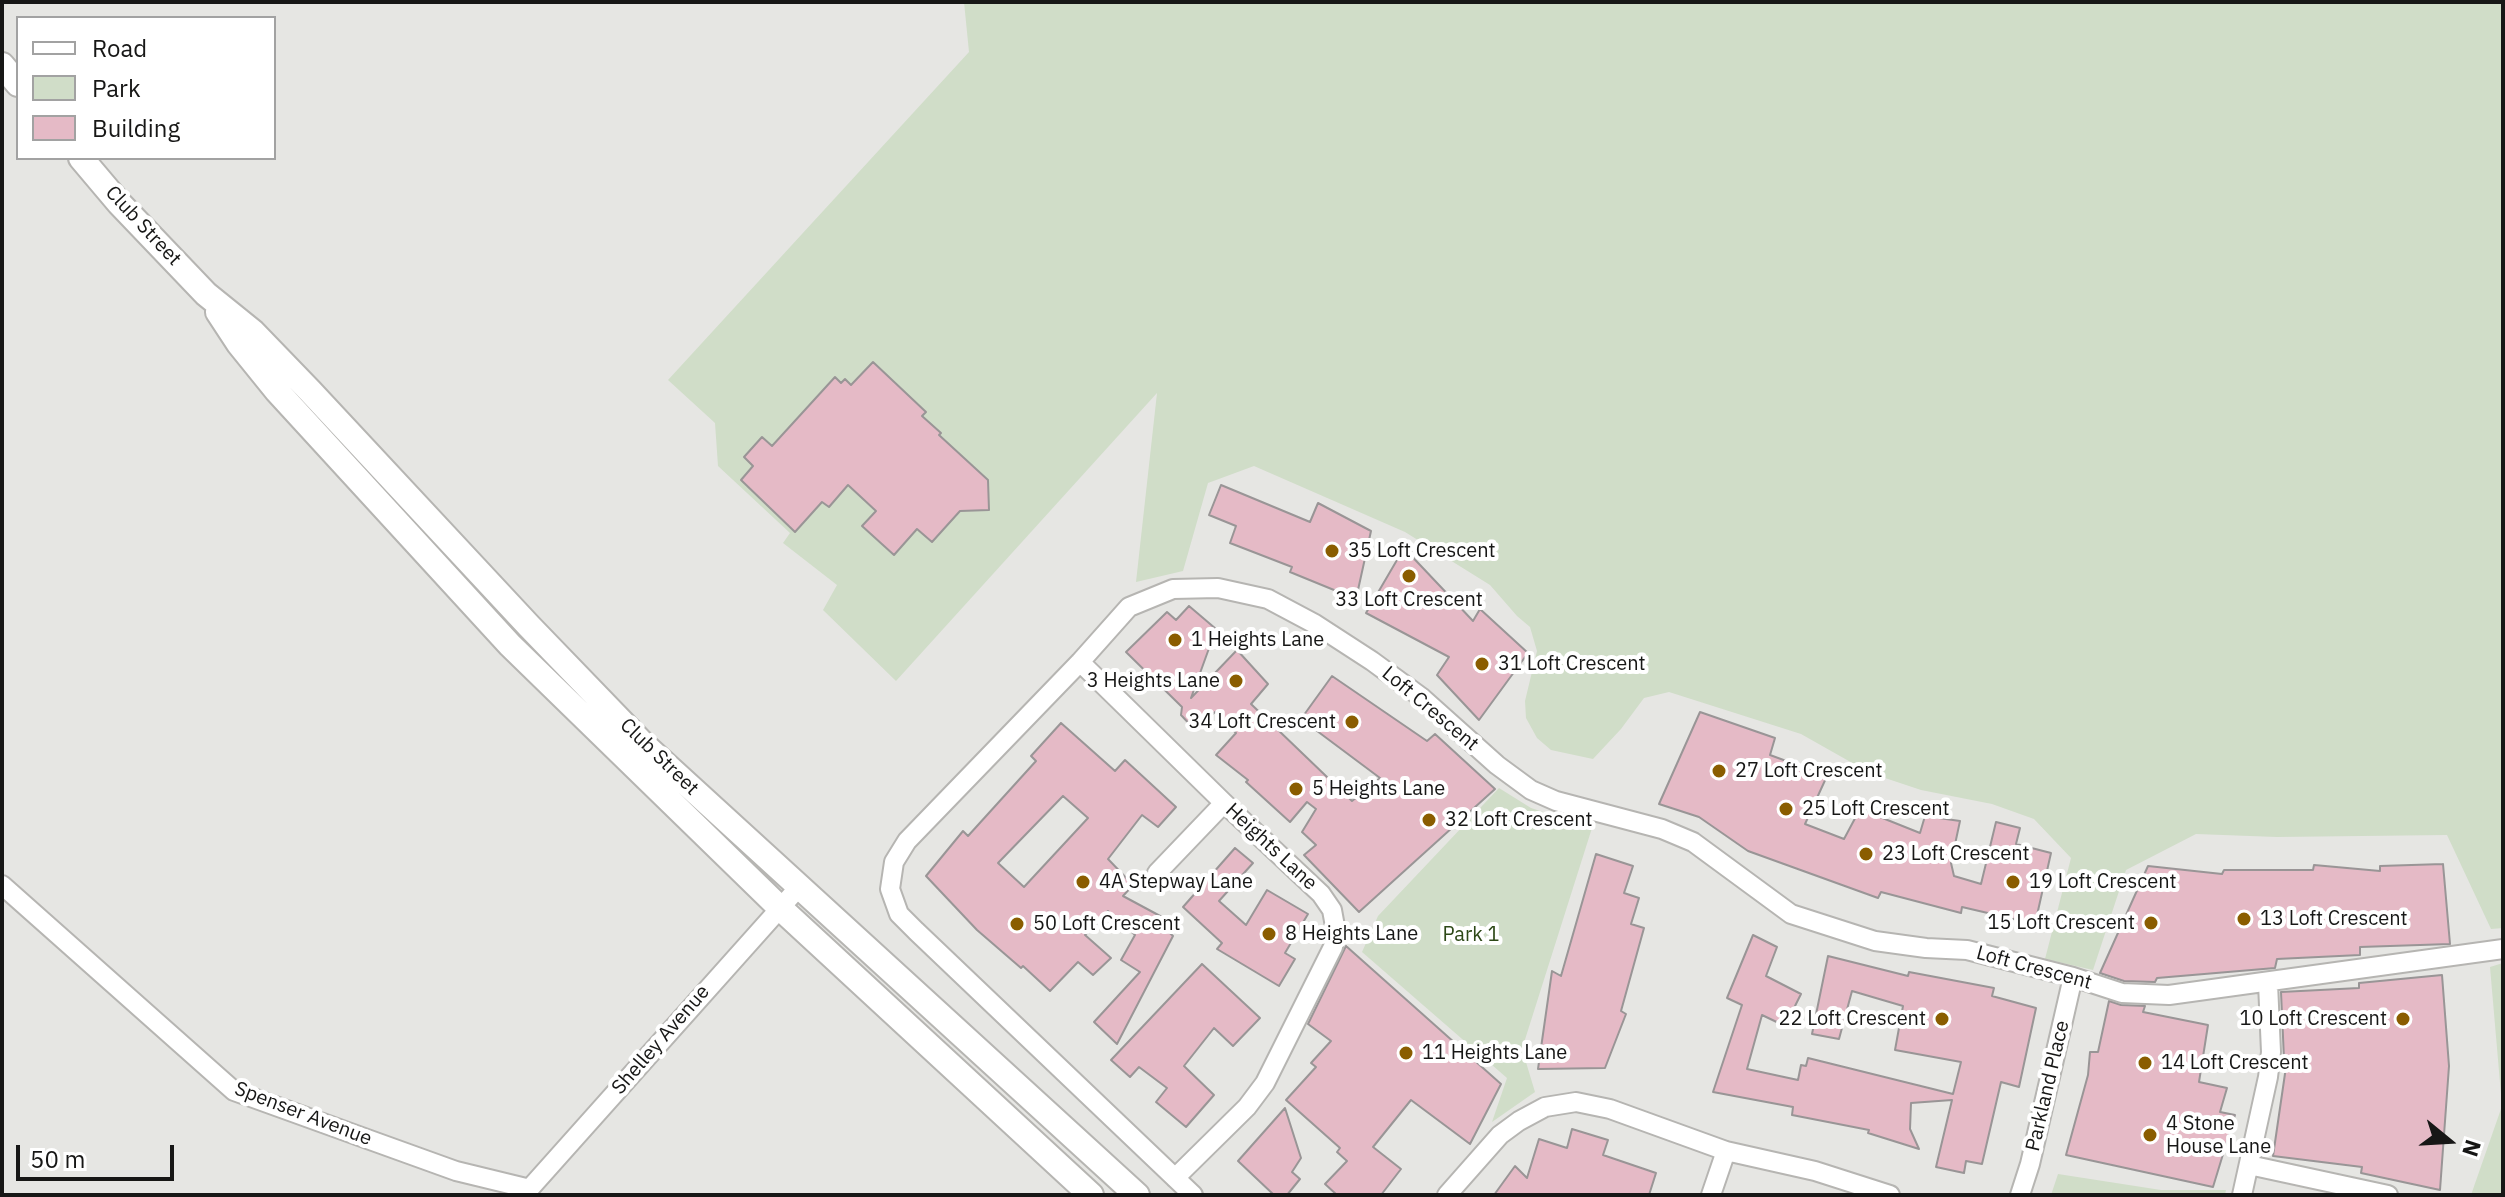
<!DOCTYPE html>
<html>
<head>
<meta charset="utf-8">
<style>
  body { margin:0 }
  #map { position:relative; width:2505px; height:1197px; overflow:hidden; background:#e6e6e3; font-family:"IBM Plex Sans",sans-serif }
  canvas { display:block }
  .frame { position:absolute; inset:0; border:4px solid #171716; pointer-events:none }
  .legend { position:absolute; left:16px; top:16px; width:260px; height:144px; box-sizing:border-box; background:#fff; border:2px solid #a2a2a2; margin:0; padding:10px 14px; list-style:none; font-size:24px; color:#171716 }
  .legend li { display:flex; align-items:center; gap:16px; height:40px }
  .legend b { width:40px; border:2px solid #a2a2a2 }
  .north { position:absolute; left:2409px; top:1101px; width:80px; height:80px; -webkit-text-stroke:6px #fff; paint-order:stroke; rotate:108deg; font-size:22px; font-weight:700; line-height:32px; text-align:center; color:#171716 }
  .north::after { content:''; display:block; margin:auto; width:28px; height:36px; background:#171716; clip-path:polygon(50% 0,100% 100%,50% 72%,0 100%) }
  .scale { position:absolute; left:16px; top:1145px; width:158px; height:36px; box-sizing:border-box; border:4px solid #171716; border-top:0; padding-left:10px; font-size:24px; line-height:28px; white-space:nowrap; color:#171716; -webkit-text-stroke:6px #fff; paint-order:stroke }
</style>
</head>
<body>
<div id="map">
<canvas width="2505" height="1197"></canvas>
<div class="frame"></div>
<ul class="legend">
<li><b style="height:10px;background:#fff"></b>Road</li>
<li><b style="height:22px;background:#d0ddc8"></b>Park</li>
<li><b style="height:22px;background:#e5bac6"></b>Building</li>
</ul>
<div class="north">N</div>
<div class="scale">50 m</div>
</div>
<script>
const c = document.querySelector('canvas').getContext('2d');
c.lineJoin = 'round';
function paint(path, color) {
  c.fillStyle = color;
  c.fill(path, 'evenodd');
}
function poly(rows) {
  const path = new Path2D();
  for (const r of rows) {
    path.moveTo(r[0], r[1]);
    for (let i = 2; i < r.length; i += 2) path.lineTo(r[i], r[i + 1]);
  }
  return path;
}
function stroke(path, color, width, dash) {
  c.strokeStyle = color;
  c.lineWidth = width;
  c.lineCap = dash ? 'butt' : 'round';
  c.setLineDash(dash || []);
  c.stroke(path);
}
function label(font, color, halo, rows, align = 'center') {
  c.font = font + ' "IBM Plex Sans",sans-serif';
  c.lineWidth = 8;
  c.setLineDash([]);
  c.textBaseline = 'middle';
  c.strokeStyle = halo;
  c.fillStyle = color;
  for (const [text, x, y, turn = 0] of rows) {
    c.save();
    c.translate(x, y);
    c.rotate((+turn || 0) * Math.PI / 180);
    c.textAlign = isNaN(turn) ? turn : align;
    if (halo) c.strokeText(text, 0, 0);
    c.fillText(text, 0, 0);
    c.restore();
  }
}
paint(poly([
  [964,2,2503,2,2503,928,2491,929,2447,835,2277,837,2196,834,2126,870,2093,970,2045,959,2071,858,2034,819,1992,804,1921,790,1870,773,1801,734,1669,692,1644,698,1621,729,1593,759,1551,750,1537,738,1526,718,1525,701,1537,651,1530,627,1517,616,1490,585,1405,532,1254,466,1208,483,1183,571,1136,582,1157,393,896,681,823,610,837,585,783,543,790,533,718,466,715,423,668,380,969,52],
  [1499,788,1531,808,1592,828,1522,1049,1535,1092,1492,1122,1507,1078,1362,952,1378,916],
  [2503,963,2503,1195,2471,1195,2502,1106,2490,967],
  [2058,1174,2161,1190,2226,1190,2225,1195,2051,1195]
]), '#d0ddc8');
const building = poly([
  [873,362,926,412,922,416,941,433,939,435,988,480,989,510,960,511,932,542,917,529,894,555,862,526,876,511,848,485,829,507,822,502,795,532,741,480,753,466,744,457,762,437,772,446,835,377,841,383,845,379,851,385,873,362],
  [1221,485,1310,522,1318,503,1371,531,1356,599,1290,572,1292,567,1230,543,1236,526,1209,515,1221,485],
  [1404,548,1473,621,1480,609,1528,653,1479,720,1437,675,1449,657,1366,613,1404,548],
  [1189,606,1216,629,1191,698,1237,650,1268,684,1251,704,1352,801,1380,778,1301,719,1332,676,1427,741,1435,734,1495,789,1359,912,1304,855,1316,845,1302,832,1316,809,1307,802,1290,822,1246,782,1248,780,1216,755,1236,733,1215,712,1195,730,1181,715,1182,707,1126,652,1167,612,1176,620,1189,606],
  [1700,712,1775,738,1770,755,1827,776,1805,824,1844,839,1860,809,1920,833,1925,816,1960,821,1951,863,1954,876,1981,884,1996,822,2020,828,2016,844,2051,853,2035,924,1962,907,1961,913,1881,892,1878,898,1748,851,1699,817,1659,804,1700,712],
  [1061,723,1115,771,1125,760,1176,807,1158,827,1142,815,1108,859,1133,885,1123,896,1162,917,1158,922,1173,936,1117,1044,1094,1022,1140,972,1121,960,1135,935,1108,911,1085,935,1111,958,1093,975,1078,962,1050,991,1023,966,1021,968,977,930,926,876,963,831,968,836,1036,761,1031,756,1061,723],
  [1063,796,1088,818,1024,887,998,863,1063,796],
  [1235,848,1253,863,1219,901,1246,925,1267,890,1308,914,1285,953,1295,959,1279,986,1217,949,1222,943,1183,907,1235,848],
  [1596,854,1633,866,1624,893,1639,898,1631,924,1644,928,1621,1011,1626,1014,1605,1068,1538,1069,1552,971,1561,976,1596,854],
  [2443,864,2450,944,2360,947,2360,955,2277,959,2275,968,2157,978,2155,982,2124,981,2100,973,2148,866,2222,874,2224,870,2313,870,2314,865,2380,871,2380,866,2443,864],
  [1753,935,1777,947,1766,976,1801,994,1785,1026,1762,1015,1747,1069,1798,1080,1801,1065,1806,1066,1808,1058,1953,1094,1961,1062,1895,1050,1903,1006,1852,991,1839,1039,1812,1034,1828,956,1908,976,1909,972,1994,988,1992,996,2036,1008,2019,1087,2001,1082,1982,1164,1966,1161,1964,1173,1936,1167,1952,1100,1911,1103,1910,1129,1919,1149,1868,1133,1869,1130,1792,1115,1793,1107,1713,1092,1742,1005,1727,998,1753,935],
  [1346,946,1501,1084,1470,1144,1411,1100,1373,1147,1401,1169,1381,1195,1337,1195,1325,1184,1347,1161,1337,1152,1340,1148,1286,1100,1316,1067,1311,1063,1331,1041,1308,1024,1346,946],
  [1202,964,1260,1018,1233,1046,1214,1028,1184,1066,1214,1095,1186,1127,1156,1102,1167,1088,1139,1067,1130,1077,1111,1060,1202,964],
  [2442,975,2449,1066,2440,1190,2361,1173,2362,1167,2273,1156,2287,1060,2284,1059,2281,992,2359,988,2359,983,2442,975],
  [2109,1001,2121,1005,2145,1006,2143,1012,2208,1025,2199,1082,2227,1088,2220,1112,2235,1115,2213,1187,2066,1155,2088,1075,2090,1052,2098,1052,2109,1001],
  [1285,1108,1301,1158,1292,1172,1300,1179,1287,1195,1274,1195,1238,1161,1285,1108],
  [1572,1129,1608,1140,1603,1155,1656,1173,1649,1195,1494,1195,1515,1166,1527,1178,1539,1139,1567,1148,1572,1129]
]);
paint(building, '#e5bac6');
stroke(building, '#999596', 2);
const street = poly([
  [1080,662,1224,803,1321,894,1332,910,1336,932,1333,947,1265,1083,1247,1107,1175,1178],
  [1157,873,1224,803],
  [2,885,234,1091,456,1171,530,1189],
  [2249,1165,2388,1195],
  [524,1195,799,887],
  [1193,1195,916,931,899,914,890,889,894,862,907,841,1080,662,1129,607,1173,589,1218,588,1268,599,1315,624,1372,661,1421,697,1497,765,1531,790,1556,801,1662,829,1693,842,1791,914,1875,941,1926,948,1967,950,2073,977,2122,993,2169,995,2503,949],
  [1447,1195,1500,1135,1519,1121,1545,1107,1576,1102,1610,1109,1726,1151,1815,1171,1890,1195],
  [1711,1195,1726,1151],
  [2020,1195,2030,1164,2073,977],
  [2242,1195,2268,1077,2271,1052,2268,983]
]);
const secondary = poly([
  [2,65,18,84],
  [81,158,119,203,206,294,253,332,310,391,529,626,642,743,1137,1195],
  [218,312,239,344,277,391,510,645,779,907,1091,1195]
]);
stroke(street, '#b6b5b2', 22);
stroke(secondary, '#b6b5b2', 28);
stroke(street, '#fff', 18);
stroke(secondary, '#fff', 24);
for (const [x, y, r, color] of [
  [1332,551,8,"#8a5d00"],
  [1409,576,8,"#8a5d00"],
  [1175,640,8,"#8a5d00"],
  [1482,664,8,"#8a5d00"],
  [1236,681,8,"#8a5d00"],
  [1352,722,8,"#8a5d00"],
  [1719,771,8,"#8a5d00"],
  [1296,789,8,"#8a5d00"],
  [1786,809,8,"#8a5d00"],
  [1429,820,8,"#8a5d00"],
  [1866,854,8,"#8a5d00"],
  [1083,882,8,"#8a5d00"],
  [2013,882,8,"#8a5d00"],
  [2244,919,8,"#8a5d00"],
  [2151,923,8,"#8a5d00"],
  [1017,924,8,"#8a5d00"],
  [1269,934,8,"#8a5d00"],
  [1942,1019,8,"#8a5d00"],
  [2403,1019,8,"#8a5d00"],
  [1406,1053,8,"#8a5d00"],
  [2145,1063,8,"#8a5d00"],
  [2150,1135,8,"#8a5d00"]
]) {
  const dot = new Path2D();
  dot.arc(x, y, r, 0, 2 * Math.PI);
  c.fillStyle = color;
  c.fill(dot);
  stroke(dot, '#fff', 3);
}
label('20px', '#171716', '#fff', [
  ["Club Street",143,226,47],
  ["Loft Crescent",1430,709,40],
  ["Club Street",659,757,44],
  ["Heights Lane",1271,847,43],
  ["Loft Crescent",2034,968,15],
  ["Shelley Avenue",661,1040,-49],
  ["Parkland Place",2048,1086,-77],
  ["Spenser Avenue",303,1114,21]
]);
label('20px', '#171716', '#fff', [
  ["35 Loft Crescent",1348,551],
  ["33 Loft Crescent",1409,600,"center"],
  ["1 Heights Lane",1191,640],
  ["31 Loft Crescent",1498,664],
  ["3 Heights Lane",1220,681,"right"],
  ["34 Loft Crescent",1336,722,"right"],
  ["27 Loft Crescent",1735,771],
  ["5 Heights Lane",1312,789],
  ["25 Loft Crescent",1802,809],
  ["32 Loft Crescent",1445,820],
  ["23 Loft Crescent",1882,854],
  ["4A Stepway Lane",1099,882],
  ["19 Loft Crescent",2029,882],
  ["13 Loft Crescent",2260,919],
  ["15 Loft Crescent",2135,923,"right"],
  ["50 Loft Crescent",1033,924],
  ["8 Heights Lane",1285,934],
  ["22 Loft Crescent",1926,1019,"right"],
  ["10 Loft Crescent",2387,1019,"right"],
  ["11 Heights Lane",1422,1053],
  ["14 Loft Crescent",2161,1063],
  ["4 Stone",2166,1124],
  ["House Lane",2166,1147]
], 'left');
label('20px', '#2d4817', '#fff', [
  ["Park 1",1471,935]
]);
</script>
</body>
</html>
